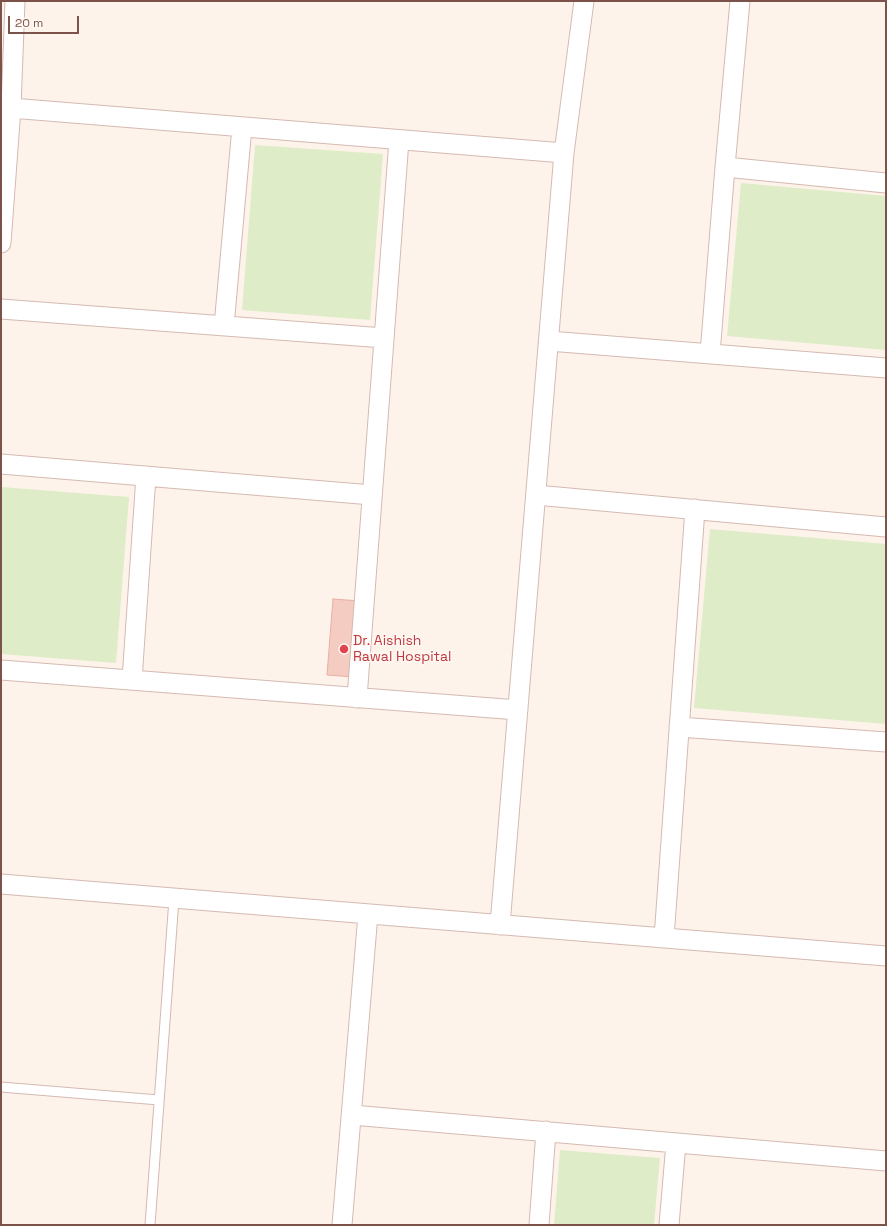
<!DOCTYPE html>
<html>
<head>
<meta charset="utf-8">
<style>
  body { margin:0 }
  #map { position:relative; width:887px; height:1226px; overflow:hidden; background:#fef3eb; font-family:"Space Grotesk",sans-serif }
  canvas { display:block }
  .frame { position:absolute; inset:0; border:2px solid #7c534b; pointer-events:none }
  .scale { position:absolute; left:8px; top:16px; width:71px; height:18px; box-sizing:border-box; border:2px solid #7c534b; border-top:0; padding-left:5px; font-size:12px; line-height:14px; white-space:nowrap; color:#7c534b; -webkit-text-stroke:3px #fff8f2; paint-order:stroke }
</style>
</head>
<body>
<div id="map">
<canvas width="887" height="1226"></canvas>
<div class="frame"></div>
<div class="scale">20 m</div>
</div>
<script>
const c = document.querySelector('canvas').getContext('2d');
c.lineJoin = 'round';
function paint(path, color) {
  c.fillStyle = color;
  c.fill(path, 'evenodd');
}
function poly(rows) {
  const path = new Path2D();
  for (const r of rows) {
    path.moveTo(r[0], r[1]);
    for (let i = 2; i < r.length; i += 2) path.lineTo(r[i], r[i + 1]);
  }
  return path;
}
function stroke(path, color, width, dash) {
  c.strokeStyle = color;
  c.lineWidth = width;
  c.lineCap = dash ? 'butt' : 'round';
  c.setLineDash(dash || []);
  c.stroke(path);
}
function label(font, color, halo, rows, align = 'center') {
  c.font = font + ' "Space Grotesk",sans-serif';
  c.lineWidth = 3;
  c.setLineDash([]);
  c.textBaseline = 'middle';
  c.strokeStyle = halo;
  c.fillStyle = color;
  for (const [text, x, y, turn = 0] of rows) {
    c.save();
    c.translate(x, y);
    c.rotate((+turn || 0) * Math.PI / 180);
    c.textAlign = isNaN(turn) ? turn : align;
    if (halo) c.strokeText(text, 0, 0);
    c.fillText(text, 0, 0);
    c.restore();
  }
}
paint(poly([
  [255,145,383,154,370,320,242,310],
  [741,183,886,196,886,350,727,336],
  [1,487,129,497,116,663,1,654],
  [710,529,886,544,886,724,694,708],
  [560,1150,660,1158,654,1225,554,1225]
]), '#deedc7');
const building = poly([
  [333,599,360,601,354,677,327,675,333,599]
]);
paint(building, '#f5ccc1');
stroke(building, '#e9aea0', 1);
const lane = poly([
  [1,1087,159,1100],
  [150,1225,174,899]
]);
const street = poly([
  [11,108,564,153],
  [725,167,886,183],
  [1,243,11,108,15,1],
  [1,309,384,338],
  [224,326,242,127],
  [549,341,886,368],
  [710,354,725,167,740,1],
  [1,464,372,495],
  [536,495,886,527],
  [1,670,518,710],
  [132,680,146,476],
  [357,698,399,140],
  [679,727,886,742],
  [1,884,886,956],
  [500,925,564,153,584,1],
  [664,938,695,509],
  [352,1115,886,1161],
  [342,1225,368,914],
  [539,1225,546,1131],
  [669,1225,676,1143]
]);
stroke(lane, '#d4bab1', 11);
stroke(street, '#d4bab1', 21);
stroke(lane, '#fff', 9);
stroke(street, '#fff', 19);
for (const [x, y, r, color] of [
  [344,649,5,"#e0444e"]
]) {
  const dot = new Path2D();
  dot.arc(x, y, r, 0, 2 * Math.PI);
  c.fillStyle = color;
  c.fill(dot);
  stroke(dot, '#fff8f2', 1.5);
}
label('14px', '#be3a42', '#fff8f2', [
  ["Dr. Aishish",353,641],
  ["Rawal Hospital",353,657]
], 'left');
</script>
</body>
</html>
